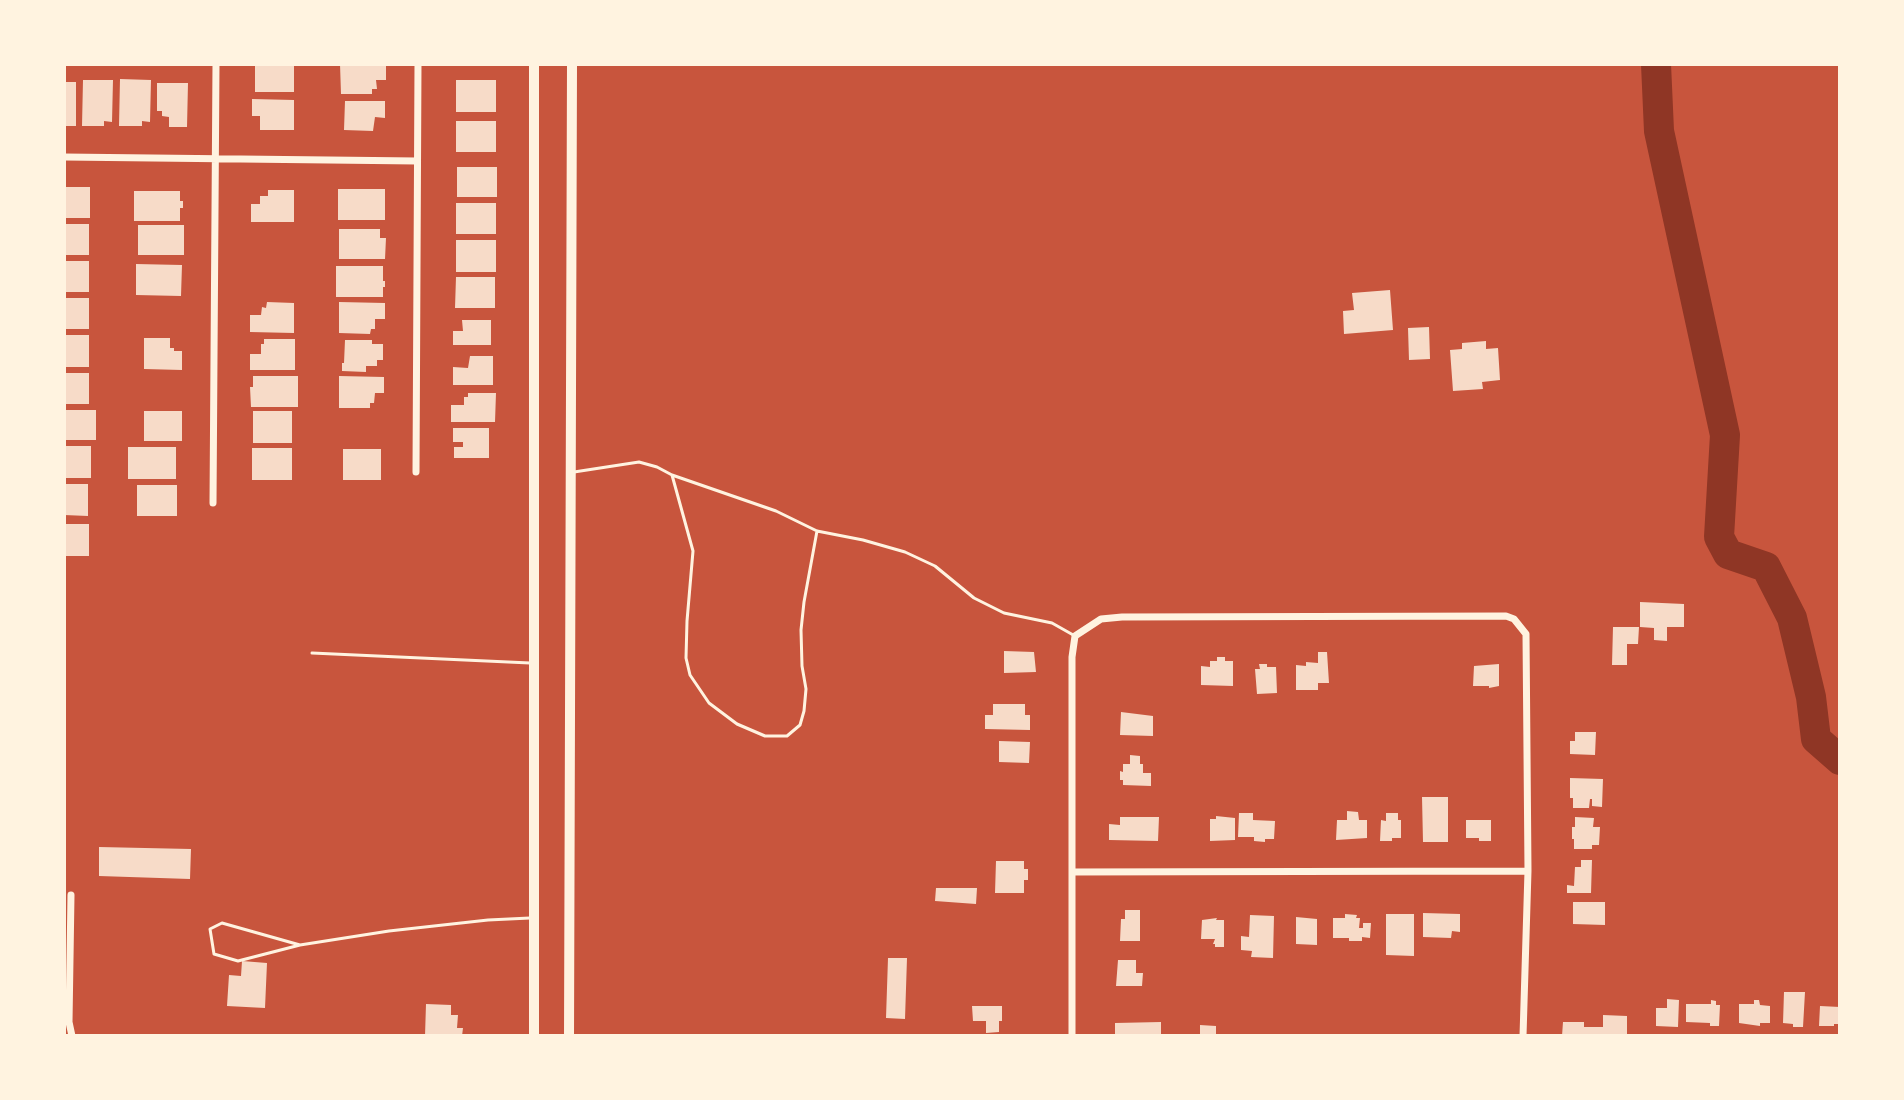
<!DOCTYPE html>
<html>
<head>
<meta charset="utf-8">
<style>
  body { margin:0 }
  #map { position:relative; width:1904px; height:1100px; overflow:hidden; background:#c8553d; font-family:Poppins,sans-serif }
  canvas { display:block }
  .frame { position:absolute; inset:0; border:66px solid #fff3e0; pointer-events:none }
</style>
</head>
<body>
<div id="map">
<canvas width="1904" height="1100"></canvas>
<div class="frame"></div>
</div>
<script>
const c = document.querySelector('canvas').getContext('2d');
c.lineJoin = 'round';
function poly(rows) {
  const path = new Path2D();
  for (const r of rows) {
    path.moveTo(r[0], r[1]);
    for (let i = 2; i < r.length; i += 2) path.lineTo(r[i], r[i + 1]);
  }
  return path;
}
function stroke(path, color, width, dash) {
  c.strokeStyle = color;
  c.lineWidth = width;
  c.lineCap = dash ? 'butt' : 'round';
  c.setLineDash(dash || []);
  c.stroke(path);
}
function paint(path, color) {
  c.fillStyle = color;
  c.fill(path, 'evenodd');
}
stroke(poly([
  [1656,64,1659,131,1725,435,1719,537,1728,554,1766,567,1792,618,1811,697,1816,739,1840,760]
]), '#8f3625', 30);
paint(poly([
  [255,64,294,64,294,92,255,92],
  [340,64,386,64,386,80,376,80,377,89,372,89,372,94,341,94],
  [120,79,151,80,150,122,142,121,142,126,119,126],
  [83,80,113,80,112,122,104,121,104,126,82,126],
  [456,80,496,80,496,112,456,112],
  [64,82,76,82,76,126,64,126],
  [157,83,188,83,187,127,169,127,169,117,162,116,162,111,157,111],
  [252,99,294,100,294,130,260,130,260,116,252,116],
  [345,101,385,101,385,118,375,117,373,131,344,130],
  [456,121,496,121,496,152,456,152],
  [457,167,497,167,497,197,457,197],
  [64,187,90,187,90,218,64,218],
  [338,189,385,189,385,220,338,220],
  [268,190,294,190,294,222,251,222,251,204,260,204,260,196,268,196],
  [134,191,180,191,180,201,183,201,183,208,180,208,180,221,134,221],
  [456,203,496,203,496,234,456,234],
  [64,224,89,224,89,255,64,255],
  [138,225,184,225,184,255,138,255],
  [339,229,380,229,380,238,386,238,385,259,339,259],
  [456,240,496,240,496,272,456,272],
  [64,261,89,261,89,292,64,292],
  [136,264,182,265,181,296,136,295],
  [336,266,383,266,383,281,385,281,385,287,383,287,383,297,336,297],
  [456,277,495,277,495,308,455,308],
  [1390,290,1393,330,1344,334,1343,311,1354,310,1352,293],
  [64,298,89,298,89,329,64,329],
  [267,302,294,303,294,333,250,332,250,315,261,315,262,307,266,308],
  [339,302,385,303,385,319,375,319,375,329,371,329,370,334,339,333],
  [462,320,491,320,491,345,453,345,453,331,463,331],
  [1429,327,1430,359,1409,360,1408,328],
  [64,335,89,335,89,367,64,367],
  [144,338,170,338,170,348,174,348,174,351,182,351,182,370,144,369],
  [264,339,295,339,295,370,250,370,250,354,261,354,261,344,264,344],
  [345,340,372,340,372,344,383,344,383,360,377,360,377,366,366,366,366,372,342,371,342,363,344,363],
  [1486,341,1486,349,1498,348,1500,380,1482,382,1483,389,1453,391,1450,350,1462,349,1462,343],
  [470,356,493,356,493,385,453,385,453,367,468,368],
  [64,373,89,373,89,404,64,404],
  [253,376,298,376,298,407,251,407,250,387,253,387],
  [339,376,384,377,384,393,375,393,374,403,370,403,370,408,339,408],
  [468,393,496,393,495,422,451,422,451,405,464,405,464,397,468,397],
  [64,410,96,410,96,440,64,440],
  [144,411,182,411,182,441,144,441],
  [253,411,292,411,292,443,253,443],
  [453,428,489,428,489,458,454,458,454,447,463,447,463,442,453,442],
  [64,446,91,446,91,478,64,478],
  [128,447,176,447,176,479,128,479],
  [252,448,292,448,292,480,252,480],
  [343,449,381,449,381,480,343,480],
  [64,484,88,484,88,516,64,515],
  [137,485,177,485,177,516,137,516],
  [64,524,89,524,89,556,64,556],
  [1640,602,1684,604,1684,627,1667,627,1667,641,1654,640,1654,628,1640,627],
  [1613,627,1639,627,1638,644,1627,644,1627,665,1612,665],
  [1004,651,1034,652,1036,672,1004,673],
  [1318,652,1327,652,1329,683,1318,683,1318,690,1296,690,1296,665,1306,666,1306,662,1318,663],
  [1217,657,1225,657,1225,661,1233,661,1233,686,1201,685,1201,666,1210,667,1210,661,1217,661],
  [1259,664,1267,664,1267,667,1276,667,1277,693,1257,694,1255,669,1260,669],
  [1499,664,1499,686,1489,688,1489,686,1473,686,1474,666],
  [993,704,1025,704,1025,715,1030,715,1030,730,985,729,985,715,993,715],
  [1121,712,1153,716,1153,736,1120,735],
  [1575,732,1596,732,1595,755,1570,754,1570,741,1575,741],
  [999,741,1030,742,1029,763,999,762],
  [1130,755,1140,756,1140,764,1143,764,1143,773,1151,773,1151,786,1123,785,1123,780,1120,780,1120,771,1123,772,1123,764,1130,764],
  [1570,778,1603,779,1602,807,1592,806,1592,799,1590,799,1589,808,1573,808,1573,798,1570,798],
  [1422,797,1448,797,1448,842,1423,842],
  [1347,811,1358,812,1359,820,1367,820,1367,838,1336,840,1337,820,1347,820],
  [1239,813,1253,813,1253,820,1275,821,1274,839,1265,839,1265,842,1254,841,1254,837,1238,837],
  [1386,813,1398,813,1398,820,1401,820,1401,838,1392,838,1392,841,1380,841,1381,820,1386,821],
  [1216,816,1235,818,1235,840,1210,841,1210,819,1216,819],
  [1120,817,1159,817,1158,841,1109,840,1109,824,1120,825],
  [1575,817,1594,818,1593,827,1600,827,1599,845,1592,845,1592,849,1574,849,1574,839,1572,839,1572,827,1575,827],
  [1466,820,1491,820,1491,841,1479,841,1479,838,1466,838],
  [99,847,191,849,190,879,99,876],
  [1581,860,1592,860,1591,893,1567,893,1567,885,1574,886,1575,867,1581,867],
  [996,861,1024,861,1024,869,1028,869,1028,880,1024,880,1024,893,995,893],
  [936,888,977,888,976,904,935,901],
  [1573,902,1605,902,1605,925,1573,924],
  [1125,910,1140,910,1140,941,1120,941,1121,919,1125,919],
  [1423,913,1460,914,1460,932,1452,931,1451,938,1423,937],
  [1345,914,1357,915,1356,918,1360,918,1359,928,1363,928,1363,923,1371,923,1370,938,1362,937,1362,941,1349,941,1349,938,1333,938,1333,918,1345,918],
  [1386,914,1414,914,1414,956,1386,955],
  [1250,915,1274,916,1273,958,1251,957,1252,951,1241,950,1241,936,1249,937],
  [1296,917,1317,919,1317,945,1296,944],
  [1217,918,1216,920,1224,920,1224,947,1215,947,1215,944,1213,944,1215,939,1201,939,1202,920],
  [888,958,907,958,905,1019,886,1018],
  [1118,960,1136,960,1136,973,1143,973,1142,986,1116,986],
  [242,961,267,963,265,1008,227,1006,229,975,241,976],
  [1784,992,1805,992,1803,1027,1793,1027,1793,1024,1783,1023],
  [1667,999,1679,1000,1678,1027,1656,1026,1656,1008,1667,1008],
  [1711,1000,1716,1001,1716,1005,1720,1005,1719,1026,1710,1026,1710,1023,1686,1022,1686,1004,1711,1004],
  [1754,1000,1759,1000,1760,1005,1770,1006,1770,1023,1760,1023,1760,1026,1739,1023,1739,1004,1754,1004],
  [426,1004,451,1005,451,1015,458,1015,457,1028,463,1028,462,1036,425,1036],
  [972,1006,1002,1006,1002,1021,999,1021,999,1032,986,1033,986,1021,973,1021],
  [1820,1006,1840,1007,1840,1024,1834,1024,1834,1026,1819,1026],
  [1603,1015,1627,1016,1627,1036,1562,1036,1563,1022,1584,1022,1584,1027,1603,1027],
  [1161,1022,1161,1036,1115,1036,1115,1023],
  [1200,1025,1216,1026,1216,1036,1200,1036]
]), '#f7dbc8');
stroke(poly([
  [574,472,639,462,657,467,672,475,776,511,817,531,863,540,905,552,935,566,974,598,1004,613,1052,623,1075,636],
  [672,475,693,551,687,621,686,658,690,675,709,703,737,724,765,736,787,736,800,725,804,711,806,689,802,666,801,630,804,602,817,531],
  [312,653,530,663],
  [300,945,222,923,210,929,214,954,238,961,300,945,389,931,488,920,530,918]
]), '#fff3e0', 3);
stroke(poly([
  [64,157,417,161],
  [416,472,418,64],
  [213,503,216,64],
  [1072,872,1528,871],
  [71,895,69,1022,72,1036],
  [1072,1036,1072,657,1075,636,1101,619,1122,617,1506,616,1514,619,1526,634,1528,871,1523,1036]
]), '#fff3e0', 7);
stroke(poly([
  [534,1036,534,64],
  [569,1036,572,64]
]), '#fff3e0', 10);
</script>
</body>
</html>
